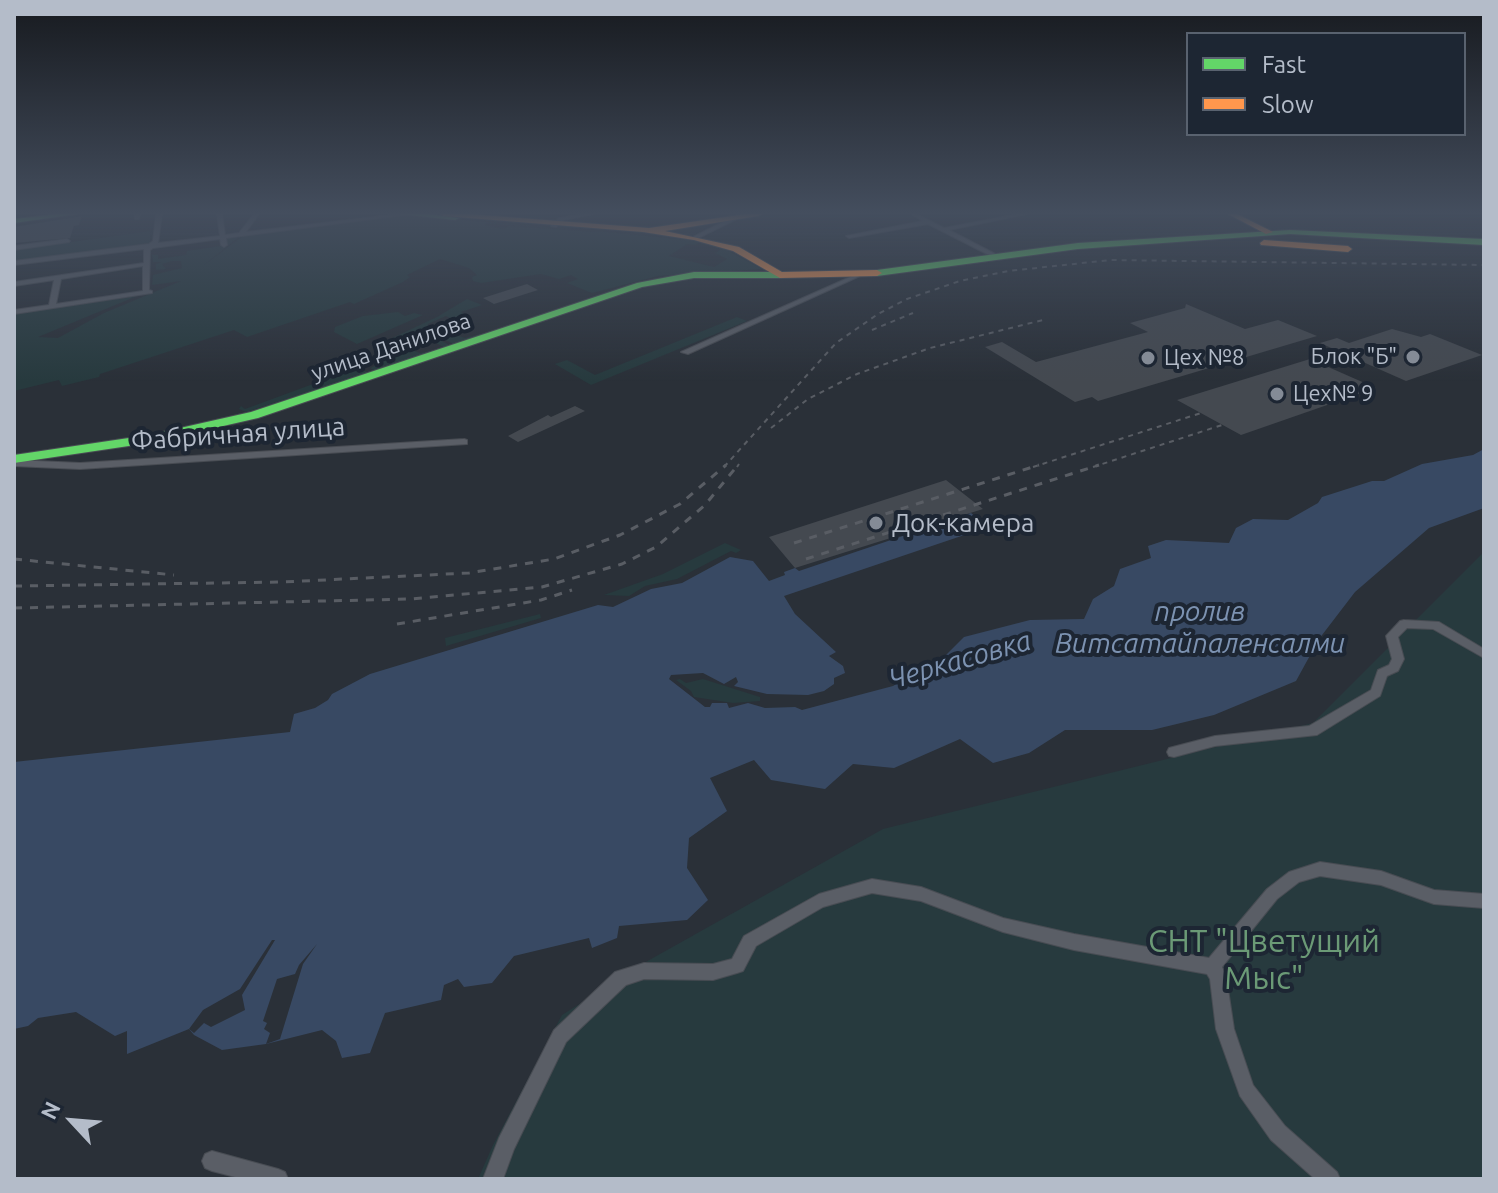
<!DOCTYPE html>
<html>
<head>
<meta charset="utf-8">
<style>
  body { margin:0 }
  #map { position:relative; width:1498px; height:1193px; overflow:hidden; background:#2a3038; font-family:Ubuntu,sans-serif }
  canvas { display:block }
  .frame { position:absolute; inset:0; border:16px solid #b4bcc9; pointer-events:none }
  .legend { position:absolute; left:1186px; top:32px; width:280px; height:104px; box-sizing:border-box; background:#1d2633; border:2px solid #59626f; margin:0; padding:10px 14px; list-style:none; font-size:24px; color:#b4bcc9 }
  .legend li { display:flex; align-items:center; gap:16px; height:40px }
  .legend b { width:40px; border:2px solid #59626f }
  .north { position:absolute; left:32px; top:1081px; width:80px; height:80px; -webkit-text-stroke:6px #1d2633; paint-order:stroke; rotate:296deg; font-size:22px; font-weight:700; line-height:32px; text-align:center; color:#b4bcc9 }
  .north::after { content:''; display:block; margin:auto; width:28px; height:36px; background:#b4bcc9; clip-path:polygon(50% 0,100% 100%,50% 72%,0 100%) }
</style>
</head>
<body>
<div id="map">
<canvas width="1498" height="1193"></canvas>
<div class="frame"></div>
<ul class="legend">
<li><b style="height:10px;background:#63d668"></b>Fast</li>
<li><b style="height:10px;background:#ff974d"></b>Slow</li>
</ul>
<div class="north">N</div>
</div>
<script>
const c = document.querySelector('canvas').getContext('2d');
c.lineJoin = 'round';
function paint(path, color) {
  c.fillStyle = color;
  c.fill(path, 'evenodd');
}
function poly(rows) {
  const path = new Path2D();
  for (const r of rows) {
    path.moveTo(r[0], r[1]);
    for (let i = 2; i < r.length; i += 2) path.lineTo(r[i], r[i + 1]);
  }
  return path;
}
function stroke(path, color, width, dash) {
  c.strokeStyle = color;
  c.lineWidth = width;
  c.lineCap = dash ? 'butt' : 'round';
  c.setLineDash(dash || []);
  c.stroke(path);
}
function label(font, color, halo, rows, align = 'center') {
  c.font = font + ' Ubuntu,sans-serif';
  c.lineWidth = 8;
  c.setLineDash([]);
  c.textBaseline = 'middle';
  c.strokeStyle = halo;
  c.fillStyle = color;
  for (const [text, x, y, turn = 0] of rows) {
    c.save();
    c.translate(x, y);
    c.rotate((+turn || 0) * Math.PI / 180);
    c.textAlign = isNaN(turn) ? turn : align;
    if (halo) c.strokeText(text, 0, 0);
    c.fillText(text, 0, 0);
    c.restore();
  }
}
paint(poly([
  [407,215,566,229,486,223,485,225,503,229,509,226,596,232,597,231,689,240,700,242,695,245,687,244,669,256,714,267,727,259,715,253,723,248,762,269,658,276,592,293,567,283,578,279,571,275,559,279,541,274,481,283,473,281,472,277,477,275,469,268,440,259,407,275,410,277,403,282,354,304,350,302,247,337,234,330,100,374,99,377,62,386,59,380,14,391,14,314,137,296,38,337,58,338,104,313,181,281,152,285,153,275,182,268,181,261,172,261,162,264,166,269,156,270,156,264,162,262,153,262,152,255,158,255,158,259,186,255,187,251,227,245,227,238,239,237,204,265,243,236],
  [150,231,150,243,14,262,14,250],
  [467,299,482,305,461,312,471,319,442,330,465,338,488,332,453,344,433,333,438,331,434,328,450,321,450,318,446,316,428,324,427,331,394,343,409,343,431,335,449,345,443,347,428,338,404,347,420,353,435,350,375,371,370,368,377,365,374,363,401,353,392,347,381,348,371,344,381,339,386,341,437,317],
  [398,312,405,316,414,313,423,315,357,344,334,332,335,327,363,316],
  [737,317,747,321,591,385,555,364,567,360,595,375],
  [353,365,369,373,246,412,239,409,241,406,245,409,351,370,348,367],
  [725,543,741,550,736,553,731,551,677,579,645,586,629,596,604,595,663,574],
  [1484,552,1484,1179,478,1179,493,1145,562,1015,644,963,883,829,1313,723],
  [540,614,541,618,446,646,445,638],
  [680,679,686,683,703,679,760,697,760,701,733,703,694,697,691,691,676,680]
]), '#273a3e');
paint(poly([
  [1484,449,1484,508,1429,528,1355,592,1319,639,1296,681,1214,715,1152,730,1065,730,1029,753,993,763,960,739,894,768,853,764,825,789,771,780,754,760,710,778,727,811,689,838,687,868,708,900,687,920,619,926,617,938,592,948,589,938,514,956,492,983,464,987,458,979,444,985,441,1000,385,1013,370,1053,342,1058,336,1041,322,1030,266,1044,222,1050,194,1035,189,1029,127,1054,127,1031,115,1036,76,1012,38,1018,28,1026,14,1029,14,762,290,732,294,714,315,708,328,700,332,694,370,674,598,605,613,607,651,589,682,583,730,557,753,561,769,581,785,575,784,572,795,568,799,571,971,513,988,527,784,596,795,614,836,652,829,656,843,666,845,673,834,678,834,684,824,691,808,695,767,694,734,686,738,682,736,677,724,684,703,673,671,675,669,679,705,707,710,707,712,703,727,703,729,708,748,703,765,708,795,707,802,710,893,686,947,654,964,637,1030,620,1084,619,1093,599,1114,586,1120,569,1151,558,1148,546,1166,540,1229,543,1236,528,1253,519,1288,520,1318,503,1322,497,1372,481,1384,481,1422,464,1473,455]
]), '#384963');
paint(poly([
  [272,940,275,940,242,995,245,1010,211,1027,204,1023,194,1033,189,1029,203,1010,240,989],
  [317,944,303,964,280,1039,266,1044,270,1033,264,1029,267,1023,263,1021,277,979,295,974,299,965]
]), '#2a3038');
paint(poly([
  [82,216,79,225,74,226,70,238,14,243,14,227],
  [527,284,538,290,494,304,483,298],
  [1186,304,1245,329,1278,320,1317,336,1098,401,1092,397,1075,402,985,347,1002,342,1036,362,1148,332,1130,323,1185,308],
  [1392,329,1421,337,1430,334,1482,355,1406,381,1320,343,1337,338,1349,343],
  [1310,359,1376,388,1241,435,1177,400],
  [575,406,585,411,518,442,508,436,548,415,551,417],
  [946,480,983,509,795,568,769,537]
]), '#444950');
const street = poly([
  [135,214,140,214,139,219,135,219,135,214],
  [156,214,162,214,158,243,220,236,217,214,222,214,225,235,239,233,254,214,259,214,246,232,398,214,411,214,226,238,227,245,224,247,221,245,220,239,153,248,150,250,149,290,152,291,152,293,14,314,14,310,49,305,54,280,14,286,14,282,144,263,144,249,14,265,14,261,149,244,153,241,156,214],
  [143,266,143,291,56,304,61,279,143,266],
  [584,214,594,214,563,220,556,227,551,226,559,218,584,214],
  [911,214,916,214,944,228,1018,214,1027,214,949,230,999,256,1000,257,997,259,928,224,849,238,846,236,923,221,911,214],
  [737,215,739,218,696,239,691,238,737,215],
  [67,239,70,241,69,242,14,250,14,246,67,239],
  [857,274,862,275,688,354,681,352,857,274],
  [464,439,467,440,467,444,80,469,14,466,14,460,80,463,464,439],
  [1404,620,1439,622,1484,649,1484,658,1433,629,1407,628,1398,637,1404,659,1398,671,1387,676,1380,696,1317,735,1215,746,1174,757,1169,756,1167,752,1169,748,1215,736,1309,726,1371,690,1378,670,1389,665,1392,659,1386,636,1400,621,1404,620],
  [1320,862,1381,871,1434,890,1484,894,1484,908,1434,904,1381,885,1320,876,1299,882,1277,899,1222,967,1226,976,1234,1029,1253,1085,1285,1126,1337,1172,1340,1179,1315,1179,1271,1140,1240,1096,1216,1029,1210,979,1207,974,1074,950,1003,932,921,901,872,893,823,907,756,946,743,971,737,973,713,980,644,979,626,985,566,1042,514,1149,503,1179,483,1179,499,1138,554,1030,615,972,644,963,713,964,732,959,744,936,819,894,872,879,921,887,1003,918,1074,934,1209,958,1267,889,1289,872,1320,862],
  [212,1151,278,1169,285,1172,288,1179,243,1179,212,1171,205,1168,202,1161,205,1154,212,1151]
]);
const fast = poly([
  [57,214,77,214,14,223,14,219,57,214],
  [399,214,428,214,459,218,455,220,399,214],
  [1290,230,1484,239,1484,245,1290,234,1078,249,877,276,872,273,877,270,1078,243,1290,230],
  [694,272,780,272,785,275,780,278,694,278,642,287,258,418,149,443,14,463,14,455,149,435,251,412,637,283,694,272]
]);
const slow = poly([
  [440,214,468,214,649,228,746,214,762,214,758,216,665,231,739,247,782,272,877,270,882,273,877,276,780,278,733,251,694,240,643,232,444,216,440,214],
  [1228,214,1237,214,1273,232,1266,234,1228,214],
  [1264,240,1348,246,1352,249,1348,252,1261,245,1260,243,1264,240]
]);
stroke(street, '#484c53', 2);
stroke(fast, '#484c53', 2);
stroke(slow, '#484c53', 2);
paint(street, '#5a5e66');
paint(fast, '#63d668');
paint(slow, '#ff974d');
stroke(poly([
  [872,330,913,313],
  [771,428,808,399,857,374,930,348,1043,320],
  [724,467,836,343,878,314,907,299,960,281,1008,271,1111,260,1484,265],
  [737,467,739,464],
  [1033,467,1201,413],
  [1093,467,1222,425]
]), '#595d64', 2, [5, 5]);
stroke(poly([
  [794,543,1039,465],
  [14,559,174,575],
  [806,559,1099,465],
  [14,586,282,582,469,573,554,559,620,535,680,504,726,465],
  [14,608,411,599,542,587,622,564,656,547,705,505,738,465],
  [397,624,541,600,572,590]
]), '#595d64', 3, [8, 8]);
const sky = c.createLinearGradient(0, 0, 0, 381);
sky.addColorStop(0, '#171a1f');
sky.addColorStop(0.56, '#444e5e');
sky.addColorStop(1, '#444e5e00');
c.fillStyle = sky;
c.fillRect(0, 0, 1498, 381);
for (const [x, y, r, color] of [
  [1413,357,8,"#848b96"],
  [1148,358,8,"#848b96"],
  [1277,394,8,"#848b96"],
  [876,523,8,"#848b96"]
]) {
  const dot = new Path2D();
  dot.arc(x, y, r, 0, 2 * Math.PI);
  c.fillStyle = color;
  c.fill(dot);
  stroke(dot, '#1d2633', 3);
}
label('22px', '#b4bcc9', '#1d2633', [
  ["улица Данилова",391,347,-19]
]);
label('22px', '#b4bcc9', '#1d2633', [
  ["Блок \"Б\"",1397,357,"right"],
  ["Цех №8",1164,358],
  ["Цех№ 9",1293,394]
], 'left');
label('26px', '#b4bcc9', '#1d2633', [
  ["Фабричная улица",238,434,-4]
]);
label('26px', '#b4bcc9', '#1d2633', [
  ["Док-камера",892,523]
], 'left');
label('italic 28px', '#7c92b1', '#1d2633', [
  ["пролив",1200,612],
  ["Витсатайпаленсалми",1200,644],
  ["Черкасовка",960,660,-16]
]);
label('32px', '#6b9a76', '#1d2633', [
  ["СНТ \"Цветущий",1264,941],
  ["Мыс\"",1264,978]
]);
</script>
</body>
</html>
